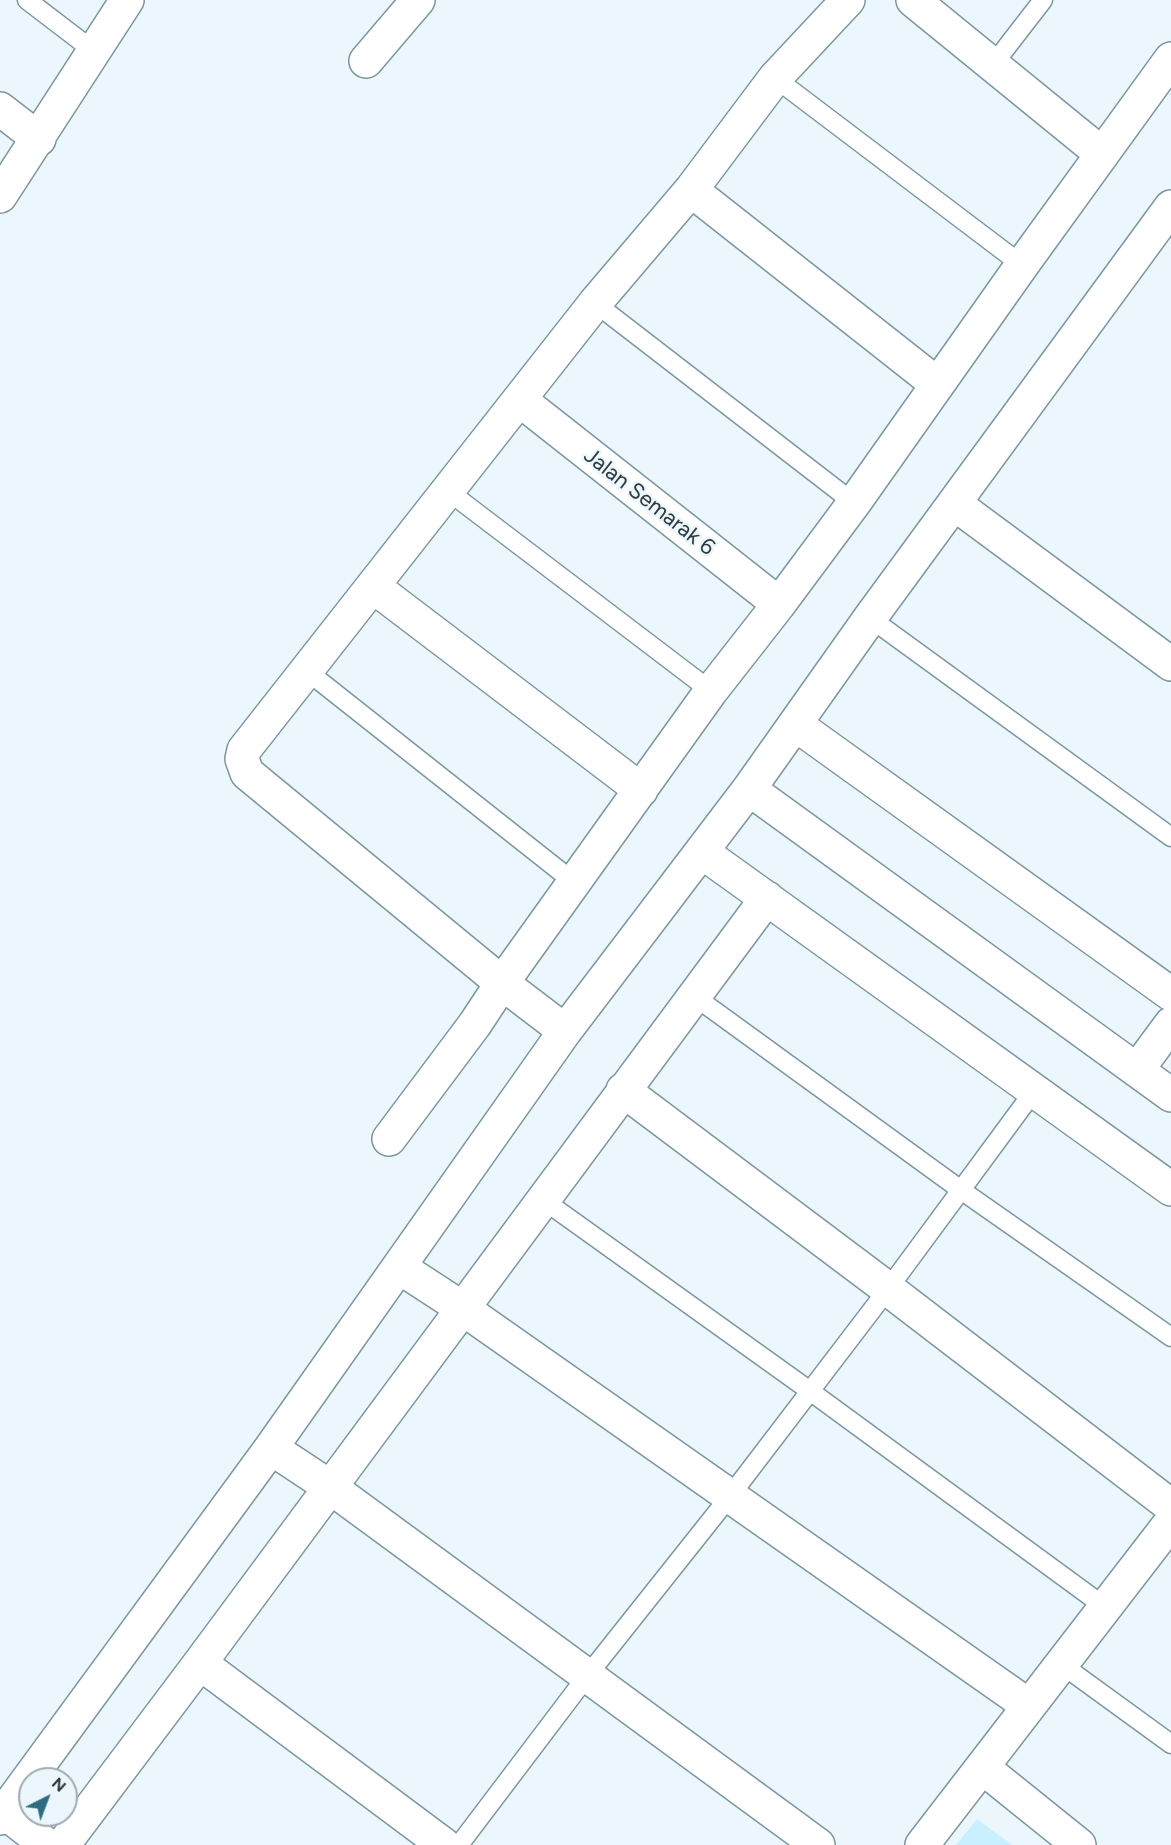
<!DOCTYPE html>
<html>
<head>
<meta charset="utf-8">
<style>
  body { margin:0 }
  #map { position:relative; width:1171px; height:1845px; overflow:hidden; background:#ebf7fc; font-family:Figtree,sans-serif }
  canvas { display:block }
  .north { position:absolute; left:18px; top:1767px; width:60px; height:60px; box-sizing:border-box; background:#ebf7fc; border:2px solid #9fabb0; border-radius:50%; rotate:42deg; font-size:16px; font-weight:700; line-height:24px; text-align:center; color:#2e3a3e }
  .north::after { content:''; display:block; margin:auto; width:21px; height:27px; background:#2d6c81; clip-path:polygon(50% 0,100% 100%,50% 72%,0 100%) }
</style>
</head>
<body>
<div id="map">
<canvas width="1171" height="1845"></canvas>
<div class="north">N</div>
</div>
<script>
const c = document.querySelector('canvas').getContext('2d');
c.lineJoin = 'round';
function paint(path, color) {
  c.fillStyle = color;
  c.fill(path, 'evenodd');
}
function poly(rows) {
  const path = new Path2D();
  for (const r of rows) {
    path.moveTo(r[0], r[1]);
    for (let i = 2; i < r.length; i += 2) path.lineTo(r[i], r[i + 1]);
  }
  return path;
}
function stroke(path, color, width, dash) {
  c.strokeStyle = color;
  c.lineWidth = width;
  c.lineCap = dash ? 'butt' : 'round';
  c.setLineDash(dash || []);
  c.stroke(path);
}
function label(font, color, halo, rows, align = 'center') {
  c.font = font + ' Figtree,sans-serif';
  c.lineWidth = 5;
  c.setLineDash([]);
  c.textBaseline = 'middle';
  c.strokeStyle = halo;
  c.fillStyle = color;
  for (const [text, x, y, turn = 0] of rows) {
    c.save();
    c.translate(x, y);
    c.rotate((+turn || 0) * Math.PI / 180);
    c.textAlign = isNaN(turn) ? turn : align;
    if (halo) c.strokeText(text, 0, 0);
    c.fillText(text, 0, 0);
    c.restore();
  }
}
paint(poly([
  [977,1819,1012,1845,956,1845]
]), '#c9f0ff');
const service = poly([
  [27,0,95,52],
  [992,66,1043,0],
  [775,78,1022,265],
  [595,303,854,503],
  [448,491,711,691],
  [870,618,1171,837],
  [307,671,575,883],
  [694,996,961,1190,1171,1337],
  [542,1199,810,1391,1105,1607],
  [1061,1664,1171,1744],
  [459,1845,587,1676,730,1496,888,1289,1034,1091]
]);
const minor = poly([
  [848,0,775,78,691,190,595,303,244,750,242,759,247,773,502,983,711,691,779,604,854,503,1022,265,1171,59],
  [913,0,1102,154],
  [366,61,418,0],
  [0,109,39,139],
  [691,190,937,384],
  [0,196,127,0],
  [520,400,779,604],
  [955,504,1171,664],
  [374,587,641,790],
  [795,724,1171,994],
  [749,789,1171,1095],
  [702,852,1171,1189],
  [1137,1070,1171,1024],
  [623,1090,888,1289,1171,1506],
  [389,1139,475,1024,502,983,565,1031],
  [399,1267,462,1308,1029,1706],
  [271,1448,330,1487,818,1845],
  [200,1663,444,1845],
  [982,1767,1079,1845],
  [4,1812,47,1845],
  [0,1818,271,1448,565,1031,749,789,870,618,1171,207],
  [63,1845,200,1663,767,898],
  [922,1845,1171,1522]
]);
stroke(service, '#7b96a1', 21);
stroke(minor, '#7b96a1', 36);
stroke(service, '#fff', 18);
stroke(minor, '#fff', 33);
label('22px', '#2e3a3e', '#ebf7fc', [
  ["Jalan Semarak 6",649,502,38]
]);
</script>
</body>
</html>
